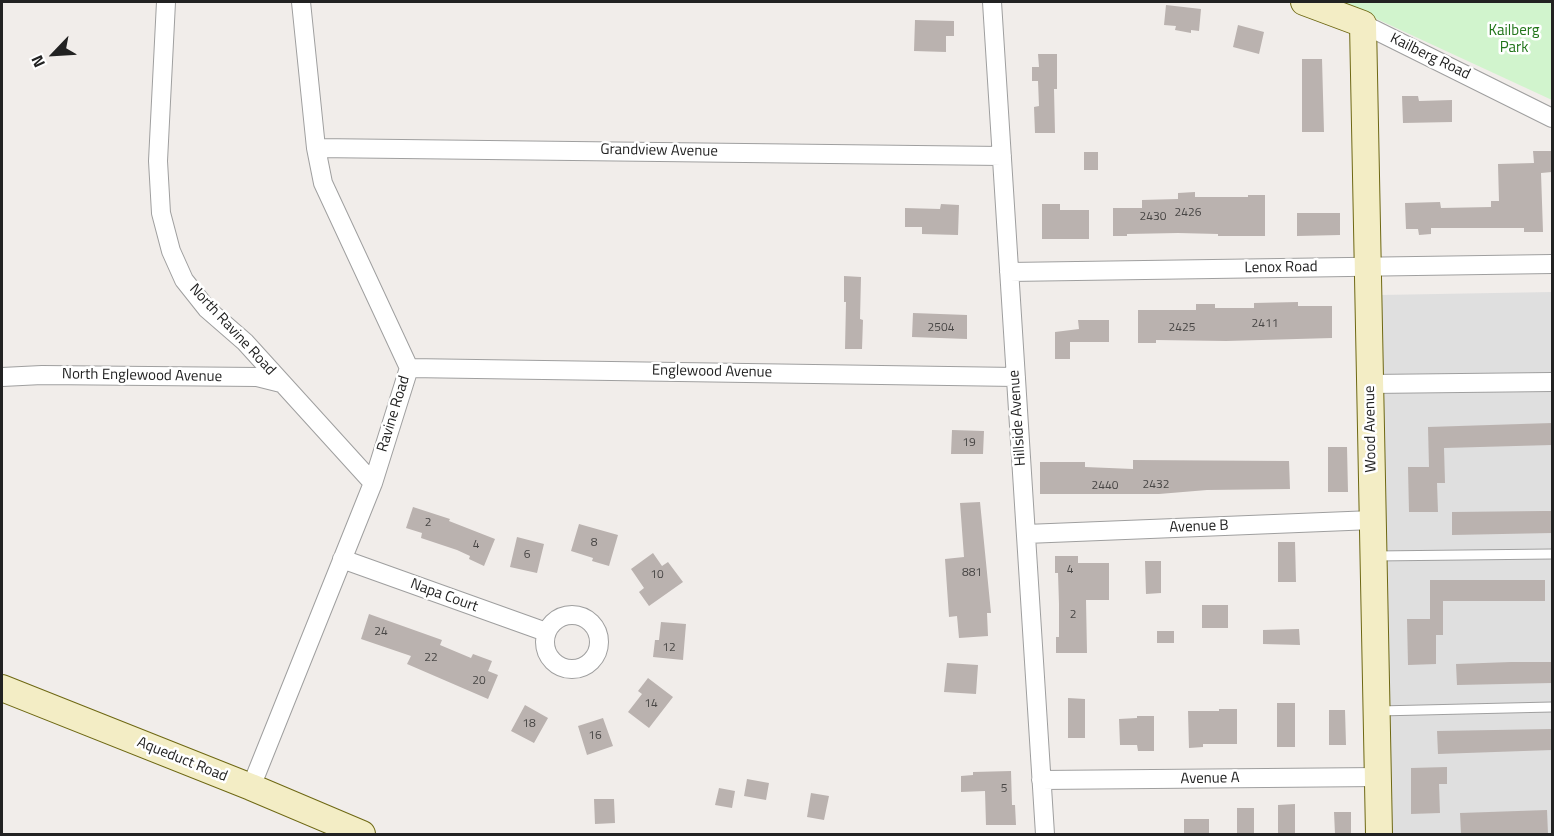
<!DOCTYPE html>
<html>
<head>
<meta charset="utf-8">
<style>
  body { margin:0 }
  #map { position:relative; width:1554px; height:836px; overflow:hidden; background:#f1edea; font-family:"Titillium Web",sans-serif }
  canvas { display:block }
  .frame { position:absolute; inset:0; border:3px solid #222; pointer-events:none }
  .north { position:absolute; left:24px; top:24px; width:60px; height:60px; -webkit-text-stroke:4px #fff; paint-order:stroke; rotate:245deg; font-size:16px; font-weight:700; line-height:24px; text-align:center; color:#222 }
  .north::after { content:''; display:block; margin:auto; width:21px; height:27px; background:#222; clip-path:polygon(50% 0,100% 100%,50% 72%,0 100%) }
</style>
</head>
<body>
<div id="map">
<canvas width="1554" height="836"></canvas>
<div class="frame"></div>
<div class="north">N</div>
</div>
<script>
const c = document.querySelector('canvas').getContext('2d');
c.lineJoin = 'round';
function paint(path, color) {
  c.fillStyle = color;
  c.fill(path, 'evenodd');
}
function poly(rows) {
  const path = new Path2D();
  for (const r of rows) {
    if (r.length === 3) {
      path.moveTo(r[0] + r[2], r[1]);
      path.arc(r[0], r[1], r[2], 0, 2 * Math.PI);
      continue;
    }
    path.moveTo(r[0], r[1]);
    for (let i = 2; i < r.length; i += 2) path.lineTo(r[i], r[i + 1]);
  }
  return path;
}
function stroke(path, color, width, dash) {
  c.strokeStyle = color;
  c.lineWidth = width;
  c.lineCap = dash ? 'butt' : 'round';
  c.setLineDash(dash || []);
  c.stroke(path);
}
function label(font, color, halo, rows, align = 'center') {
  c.font = font + ' "Titillium Web",sans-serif';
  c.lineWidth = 5;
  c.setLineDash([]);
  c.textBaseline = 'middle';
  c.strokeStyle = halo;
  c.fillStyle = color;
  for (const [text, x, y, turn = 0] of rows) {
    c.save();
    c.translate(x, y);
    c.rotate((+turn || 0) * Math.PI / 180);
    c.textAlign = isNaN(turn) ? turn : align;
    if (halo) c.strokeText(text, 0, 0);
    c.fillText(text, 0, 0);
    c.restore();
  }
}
paint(poly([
  [1552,292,1552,834,1391,834,1380,295]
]), '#dfdfdf');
paint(poly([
  [1340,2,1552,2,1552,100]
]), '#d1f4cd');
paint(poly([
  [1166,5,1201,9,1199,31,1191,30,1191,33,1175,30,1176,26,1164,25],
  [915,20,954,21,954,36,946,36,946,52,914,51],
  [1238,25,1264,32,1259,54,1233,47],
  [1038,54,1057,54,1057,89,1054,89,1055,133,1035,133,1034,107,1039,106,1038,81,1032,81,1032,67,1039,67],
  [1302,59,1322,59,1324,132,1302,132],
  [1402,96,1418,96,1419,101,1452,100,1452,122,1403,123],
  [1533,151,1551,151,1552,172,1541,173,1543,232,1524,232,1524,228,1431,228,1431,234,1419,235,1418,229,1406,229,1405,203,1440,202,1441,208,1491,207,1491,201,1499,201,1498,164,1534,163],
  [1084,152,1098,152,1098,170,1084,170],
  [1195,192,1195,197,1248,197,1248,195,1265,195,1265,236,1218,236,1218,234,1178,233,1127,234,1127,236,1113,236,1113,208,1142,208,1142,200,1178,199,1178,193],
  [941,204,959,205,958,235,922,234,922,227,905,227,905,208,940,209],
  [1042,204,1060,204,1060,210,1089,210,1089,239,1042,239],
  [1297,213,1340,213,1340,235,1297,236],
  [844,276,861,277,860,319,863,320,862,349,845,349,846,302,844,302],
  [1298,302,1298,306,1332,306,1332,338,1226,341,1156,340,1156,343,1138,343,1138,310,1196,310,1196,304,1215,304,1215,308,1254,308,1254,303],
  [913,313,967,315,967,339,912,337],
  [1078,320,1109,320,1109,342,1070,342,1070,359,1055,359,1055,332,1079,329],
  [1552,423,1552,445,1444,448,1445,483,1437,483,1438,512,1409,512,1408,467,1429,467,1428,427],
  [952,430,984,431,983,454,951,454],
  [1328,447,1347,447,1348,492,1328,492],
  [1133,460,1289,461,1290,489,1207,490,1159,494,1040,494,1040,462,1085,462,1085,467,1133,469],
  [980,502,991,613,987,613,988,636,959,638,957,616,949,617,945,559,964,557,960,503],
  [413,507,450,519,449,521,495,539,484,566,469,559,470,556,457,550,421,538,422,533,406,528],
  [1543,511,1552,511,1552,533,1452,535,1452,512],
  [579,524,618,535,609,566,592,561,593,558,571,551],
  [517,537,544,544,537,573,510,567],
  [1278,542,1295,542,1296,582,1278,582],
  [653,553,662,566,668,562,683,582,649,606,639,592,644,588,631,569],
  [1055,556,1078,556,1078,563,1109,563,1109,600,1086,600,1087,653,1056,653,1056,637,1059,637,1059,604,1058,573,1055,573],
  [1145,561,1161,561,1161,593,1146,594],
  [1430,580,1545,580,1545,601,1443,601,1443,635,1436,635,1436,664,1408,665,1407,619,1430,619],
  [1202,605,1228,605,1228,628,1202,628],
  [369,614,442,640,440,645,471,658,473,654,492,661,488,671,498,675,488,699,407,664,411,656,361,639],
  [661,622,686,624,683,660,653,657,655,640,659,640],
  [1299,629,1300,645,1263,644,1263,630],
  [1157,631,1174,631,1174,643,1157,643],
  [1511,662,1552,662,1552,683,1457,685,1456,664],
  [947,663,978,665,976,694,944,692],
  [648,678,673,697,649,728,628,712,642,694,638,691],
  [1068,698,1085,699,1085,738,1068,738],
  [1277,703,1295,703,1295,747,1277,747],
  [525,705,548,718,534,743,511,731],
  [1219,709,1237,709,1237,744,1203,744,1203,747,1189,748,1188,711,1219,711],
  [1329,710,1345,710,1346,745,1329,745],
  [1137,716,1154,716,1154,751,1138,751,1137,745,1120,745,1119,719,1137,718],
  [603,718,613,746,587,755,578,726],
  [1552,729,1552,750,1438,754,1437,731],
  [1447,767,1447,784,1439,784,1440,813,1411,814,1411,768],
  [1011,771,1012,805,1015,805,1016,825,986,825,985,791,961,792,961,776,973,775,973,772],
  [747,779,769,783,766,800,744,796],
  [719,788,735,791,732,808,715,805],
  [811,793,829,796,824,820,807,817],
  [594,799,614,799,615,823,595,824],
  [1295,804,1295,834,1278,834,1278,805],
  [1237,808,1254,808,1254,834,1237,834],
  [1547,810,1548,834,1461,834,1460,813],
  [1334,812,1351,812,1351,834,1335,834],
  [1184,819,1209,819,1209,834,1184,834]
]), '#bab2af');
const lane = poly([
  [1375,556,1552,554],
  [1378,711,1552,707]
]);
const street = poly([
  [166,2,158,161,161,213,171,251,184,280,207,309,245,342,373,483],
  [992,2,1045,834],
  [1363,24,1552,118],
  [316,148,1002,156],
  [1009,272,1552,264],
  [409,368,1016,377],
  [2,377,42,375,257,377,281,383],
  [1370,384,1552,382],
  [1026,534,1373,520],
  [342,559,546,632],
  [572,642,27],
  [1041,780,1378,777],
  [251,787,373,483,409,368,323,183,316,148,301,2]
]);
const secondary = poly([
  [1304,2,1363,24,1379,834],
  [2,688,251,787,362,834]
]);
stroke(lane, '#9f9f9f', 11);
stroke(street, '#9f9f9f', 20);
stroke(secondary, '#6e6813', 28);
stroke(lane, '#fff', 9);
stroke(street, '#fff', 18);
stroke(secondary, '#f3edc5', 26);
label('12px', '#484645', null, [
  ["2426",1188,213],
  ["2430",1153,217],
  ["2411",1265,324],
  ["2504",941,328],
  ["2425",1182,328],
  ["19",969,443],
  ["2432",1156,485],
  ["2440",1105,486],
  ["2",428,523],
  ["8",594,543],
  ["4",476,545],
  ["6",527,555],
  ["4",1070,570],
  ["881",972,573],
  ["10",657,575],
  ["2",1073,615],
  ["24",381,632],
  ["12",669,648],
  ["22",431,658],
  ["20",479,681],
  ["14",651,704],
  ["18",529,724],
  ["16",595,736],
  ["5",1004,789]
]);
label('15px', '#22751a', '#fff', [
  ["Kailberg",1514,31],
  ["Park",1514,48]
]);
label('15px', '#222', '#fff', [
  ["Kailberg Road",1430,57,26],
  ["Grandview Avenue",659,151,1],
  ["Lenox Road",1281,268,-1],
  ["North Ravine Road",232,330,47],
  ["Englewood Avenue",712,372,1],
  ["North Englewood Avenue",142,376,1],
  ["Ravine Road",394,414,-73],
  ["Hillside Avenue",1018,418,-94],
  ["Wood Avenue",1371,429,-91],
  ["Avenue B",1199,527,-2],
  ["Napa Court",444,596,20],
  ["Aqueduct Road",182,760,22],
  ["Avenue A",1210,779,-1]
]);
</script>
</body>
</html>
